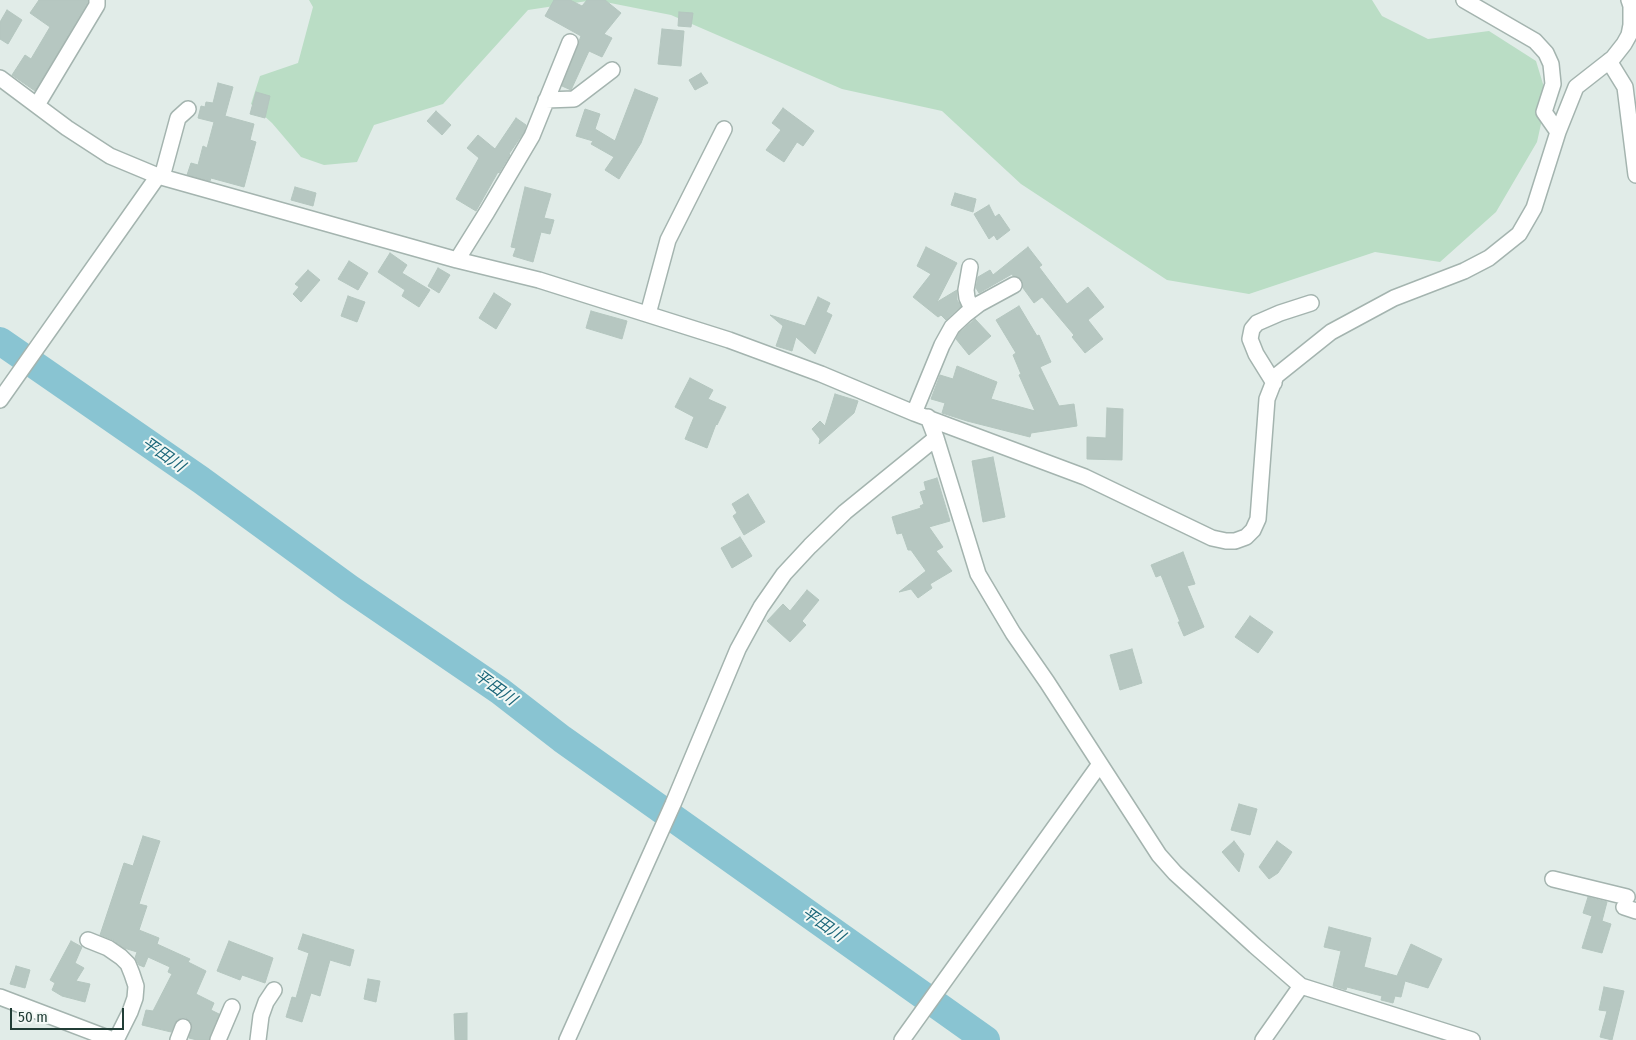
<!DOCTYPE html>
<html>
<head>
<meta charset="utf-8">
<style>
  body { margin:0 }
  #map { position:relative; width:1636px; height:1040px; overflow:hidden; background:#e1ece8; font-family:"Fira Sans Condensed",sans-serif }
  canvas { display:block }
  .scale { position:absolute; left:10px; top:1008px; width:114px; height:22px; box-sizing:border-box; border:2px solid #213d36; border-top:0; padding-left:6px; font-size:15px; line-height:18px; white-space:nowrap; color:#213d36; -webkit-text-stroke:4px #f2f8f5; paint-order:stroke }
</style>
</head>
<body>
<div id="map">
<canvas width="1636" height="1040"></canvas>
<div class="scale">50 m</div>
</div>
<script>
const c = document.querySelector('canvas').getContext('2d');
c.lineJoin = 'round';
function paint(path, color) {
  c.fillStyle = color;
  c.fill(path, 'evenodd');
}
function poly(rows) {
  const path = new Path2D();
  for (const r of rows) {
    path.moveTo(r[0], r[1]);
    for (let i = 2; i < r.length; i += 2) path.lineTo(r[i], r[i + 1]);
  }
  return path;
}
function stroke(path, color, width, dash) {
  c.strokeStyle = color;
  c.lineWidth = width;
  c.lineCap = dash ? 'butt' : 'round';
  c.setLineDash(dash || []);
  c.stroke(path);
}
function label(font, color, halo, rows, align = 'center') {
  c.font = font + ' "Fira Sans Condensed","Noto Sans JP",sans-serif';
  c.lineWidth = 4;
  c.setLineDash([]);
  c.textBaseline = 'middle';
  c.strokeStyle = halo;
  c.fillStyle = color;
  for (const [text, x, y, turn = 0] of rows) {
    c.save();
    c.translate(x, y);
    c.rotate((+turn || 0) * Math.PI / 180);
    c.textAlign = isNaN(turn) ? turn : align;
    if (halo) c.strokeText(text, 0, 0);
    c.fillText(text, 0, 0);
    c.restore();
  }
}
paint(poly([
  [309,0,594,0,528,10,443,104,374,125,357,162,324,165,301,157,272,123,251,104,260,76,298,63,313,7],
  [595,0,1372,0,1382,16,1428,39,1489,31,1536,61,1547,97,1537,142,1496,212,1440,262,1375,252,1249,294,1167,280,1021,184,942,111,842,89,671,15]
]), '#baddc5');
stroke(poly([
  [0,341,201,480,349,588,500,691,562,739,986,1040]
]), '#89c4d2', 28);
const building = poly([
  [39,0,88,0,88,2,35,91,12,75,25,55,31,59,50,27,30,13,39,0],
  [554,0,570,0,582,6,587,0,605,0,621,13,604,34,612,38,602,57,589,51,571,90,562,86,581,36,545,16,554,0],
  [7,10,22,20,8,44,0,39,0,22,7,10],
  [679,12,693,13,691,27,678,26,679,12],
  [662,29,684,31,681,66,658,64,662,29],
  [701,73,708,83,695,90,689,80,701,73],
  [218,83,233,87,225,116,254,124,250,140,256,142,244,187,211,178,210,181,187,175,191,163,198,165,203,146,207,148,214,122,198,118,201,106,205,107,206,102,213,103,218,83],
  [635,89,658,98,641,143,619,179,605,170,614,157,591,144,593,141,576,136,585,109,600,114,595,129,615,141,635,89],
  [256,92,270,96,265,118,250,114,256,92],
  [783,108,814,131,803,146,797,142,784,162,766,150,781,130,772,123,783,108],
  [436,111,451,125,442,135,427,121,436,111],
  [516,118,526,125,524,132,509,154,510,155,499,173,498,172,476,211,456,199,479,158,467,148,478,135,495,149,516,118],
  [295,187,316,193,313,206,291,200,295,187],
  [525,187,551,194,544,218,554,220,550,234,541,232,533,262,513,256,516,248,511,247,525,187],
  [955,193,976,199,973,212,951,205,955,193],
  [989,205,995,217,999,214,1010,230,997,240,994,235,989,239,974,214,989,205],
  [926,247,957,263,937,302,957,290,957,300,961,306,946,320,941,315,938,317,913,297,931,274,917,266,926,247],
  [1028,247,1042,265,1039,267,1067,304,1088,287,1104,307,1088,320,1103,339,1085,353,1072,337,1074,335,1042,297,1034,303,1023,288,1022,281,1018,277,1013,276,1012,274,979,293,976,288,978,277,990,270,993,275,1028,247],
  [390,253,407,265,402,273,430,290,419,307,402,296,405,290,378,272,390,253],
  [349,261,368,273,358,290,338,279,349,261],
  [438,268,450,275,439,293,428,286,438,268],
  [308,270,320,280,301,302,293,294,299,287,295,284,308,270],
  [494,293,511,304,496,329,479,318,494,293],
  [348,296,365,302,357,322,341,316,348,296],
  [818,297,830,303,826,312,832,315,815,354,796,337,792,351,776,346,783,326,770,315,805,326,818,297],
  [1019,306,1037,336,1039,335,1051,362,1040,367,1059,406,1074,404,1077,426,1031,433,1030,437,967,421,942,413,945,403,931,399,940,375,953,379,957,366,997,382,991,399,1035,411,1019,375,1021,374,1013,355,1016,353,996,320,1019,306],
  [591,311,627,321,622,339,586,328,591,311],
  [975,319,991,336,969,355,956,339,959,333,975,319],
  [690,378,713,390,708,399,726,407,717,425,716,424,707,448,685,439,694,417,675,407,690,378],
  [835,394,858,401,854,413,819,444,820,439,812,429,820,421,825,426,835,394],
  [1107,408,1123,409,1122,460,1087,459,1087,437,1106,438,1107,408],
  [993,457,1005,517,983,522,972,461,993,457],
  [937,478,950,521,929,527,943,547,936,551,952,571,930,584,932,588,918,598,911,589,899,592,926,571,911,550,908,550,902,533,897,534,892,517,921,508,920,506,924,504,920,492,926,490,924,482,937,478],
  [748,494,765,522,744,535,733,516,737,513,732,504,748,494],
  [740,537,752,556,732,568,721,548,740,537],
  [1183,552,1195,584,1187,586,1204,627,1184,636,1178,622,1180,622,1161,575,1156,577,1151,565,1183,552],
  [807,590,819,600,802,621,806,625,790,642,767,621,783,604,790,611,807,590],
  [1250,616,1273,632,1258,653,1235,637,1250,616],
  [1132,649,1142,683,1120,690,1110,655,1132,649],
  [1239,804,1257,809,1250,835,1231,830,1239,804],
  [143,836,160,841,139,904,147,906,139,930,159,938,157,944,190,959,188,962,206,971,196,994,214,1003,211,1010,219,1014,209,1040,197,1040,189,1038,192,1026,190,1021,186,1018,181,1018,177,1020,171,1032,142,1025,146,1010,153,1011,172,974,168,972,170,967,148,957,144,967,139,965,135,958,137,952,124,948,113,940,100,935,124,863,133,866,143,836],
  [1234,841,1244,854,1239,872,1222,852,1234,841],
  [1277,841,1292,852,1278,873,1269,879,1259,867,1277,841],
  [1588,897,1607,902,1602,921,1611,924,1602,953,1582,948,1592,916,1583,913,1588,897],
  [1329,927,1371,938,1364,967,1397,976,1411,944,1442,959,1428,988,1405,981,1401,997,1395,996,1393,1003,1381,1000,1382,996,1347,987,1346,990,1333,986,1341,951,1324,947,1329,927],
  [303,934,354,950,350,966,330,960,320,996,311,993,302,1022,286,1017,292,997,296,998,309,953,298,949,303,934],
  [71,941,82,947,75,963,84,968,76,981,90,984,85,1002,62,996,52,990,55,983,50,980,71,941],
  [229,941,273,958,265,983,242,975,240,980,217,971,229,941],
  [16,966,30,970,25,988,10,984,16,966],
  [368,979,380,981,376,1002,364,999,368,979],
  [1604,987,1624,991,1612,1040,1600,1037,1607,1011,1599,1010,1604,987],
  [467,1013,467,1040,455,1040,454,1014,467,1013]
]);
paint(building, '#b6c7c1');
stroke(building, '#b4c6bf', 1);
const minor = poly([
  [1464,0,1535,41,1546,53,1551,64,1553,84,1544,112,1558,132],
  [1609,61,1625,87,1636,175],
  [0,78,67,128,110,156,158,176,457,260,539,280,729,340,821,374,914,413,1085,477,1212,538,1226,541,1235,541,1246,537,1253,530,1258,519,1267,399,1276,376,1331,332,1394,298,1464,271,1489,258,1519,234,1534,208,1558,132,1576,87,1613,58,1624,44,1629,35,1631,25,1631,6,1629,0],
  [546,100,574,99,612,70],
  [37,105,97,5,97,0],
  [162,177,178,118,188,109],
  [457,260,487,212,532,136,570,42],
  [970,267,966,290,967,298,972,309],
  [648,314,668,240,724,129],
  [1274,383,1256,354,1250,339,1252,329,1257,323,1280,313,1311,303],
  [0,400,158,176],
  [914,413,942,345,952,327,966,314,979,304,1014,285],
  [928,417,936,438,978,574,1013,633,1047,682,1159,855,1175,873,1255,946,1301,986,1472,1040],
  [1553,879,1627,897],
  [1624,907,1636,911],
  [88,940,108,948,121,957,128,964,132,974,136,986,135,998,130,1012,116,1040],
  [0,997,113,1040],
  [178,1040,183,1027],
  [218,1040,232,1007],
  [258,1040,261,1016,266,1002,274,990],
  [567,1040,673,804,738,649,761,607,784,574,810,546,845,512,936,438],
  [902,1040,1100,764],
  [1263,1040,1301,986]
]);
stroke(minor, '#a4b4af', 18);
stroke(minor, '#fff', 15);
label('italic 16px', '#1b6679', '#f2f8f5', [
  ["平田川",163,455,35],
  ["平田川",495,688,36],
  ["平田川",823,925,35]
]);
</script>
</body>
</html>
